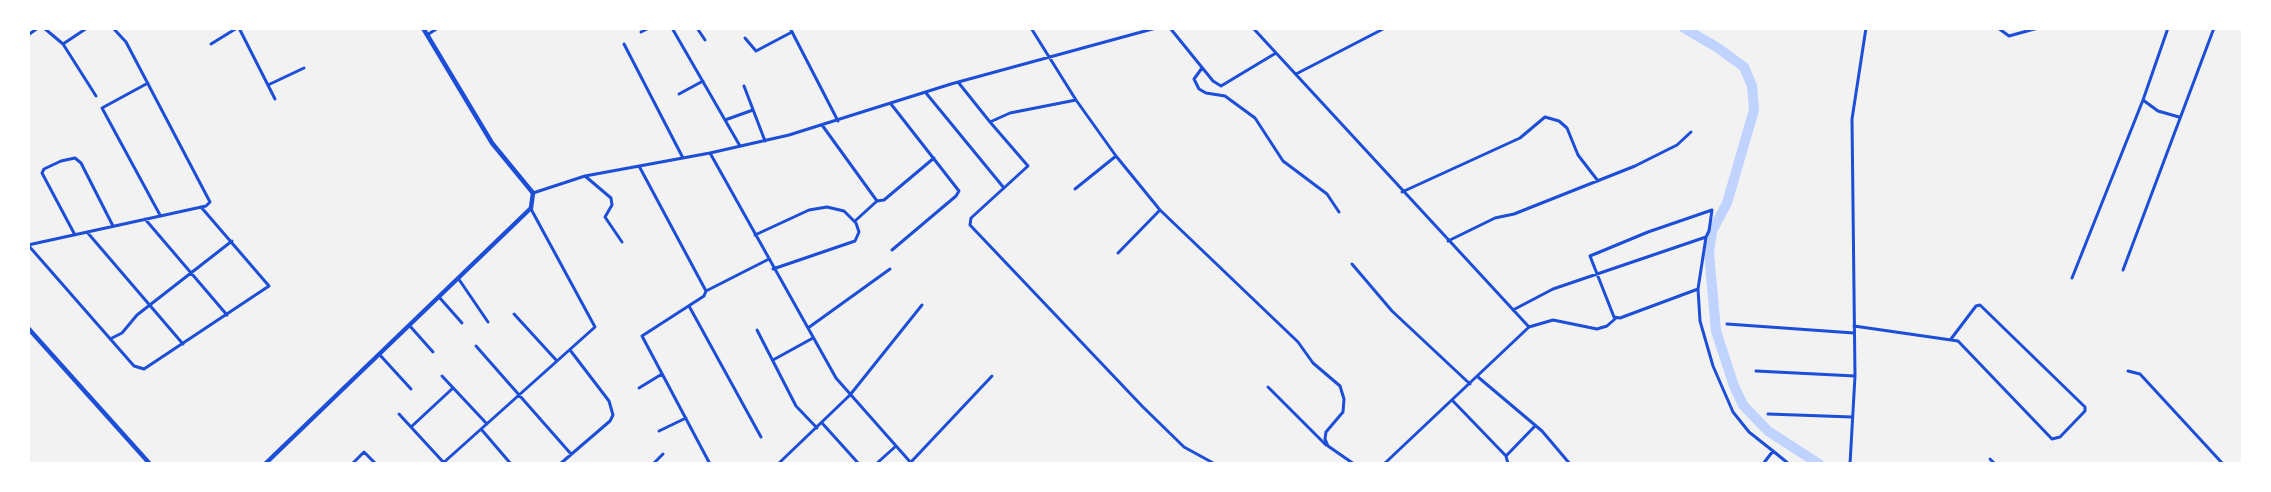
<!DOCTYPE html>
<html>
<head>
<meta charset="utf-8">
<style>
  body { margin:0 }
  #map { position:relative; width:2271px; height:492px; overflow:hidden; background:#f2f2f2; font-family:"Source Serif 4",serif }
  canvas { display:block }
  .frame { position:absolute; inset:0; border:30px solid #fff; pointer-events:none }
</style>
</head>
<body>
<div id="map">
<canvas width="2271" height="492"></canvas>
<div class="frame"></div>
</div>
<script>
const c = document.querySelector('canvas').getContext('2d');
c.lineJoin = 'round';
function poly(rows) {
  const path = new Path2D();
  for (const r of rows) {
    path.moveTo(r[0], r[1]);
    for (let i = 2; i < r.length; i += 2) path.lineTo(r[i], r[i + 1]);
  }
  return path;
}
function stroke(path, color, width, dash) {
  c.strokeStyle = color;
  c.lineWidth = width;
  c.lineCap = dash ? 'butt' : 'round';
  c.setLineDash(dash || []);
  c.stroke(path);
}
stroke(poly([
  [1684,28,1718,48,1744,67,1752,86,1754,110,1727,203,1712,231,1709,253,1716,331,1734,386,1743,405,1768,431,1819,464]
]), '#bfd3fe', 10);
stroke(poly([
  [44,28,63,44,87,28],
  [239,28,275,99],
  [672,28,740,146],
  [697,28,705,40],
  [790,28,838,121],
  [1031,28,1076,100,1116,156,1160,210,1298,342,1313,363,1340,386,1344,399,1343,412,1326,432,1325,439,1328,446,1354,464],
  [1170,28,1213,81,1221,86,1276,53],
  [1253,28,1529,327,1384,464],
  [1998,28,2009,36,2038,28],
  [2168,28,2143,100,2158,111,2179,117],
  [641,32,649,28],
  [28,35,38,28],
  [427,35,438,28],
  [745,38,756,51,792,32],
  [63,44,96,96],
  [211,44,237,28],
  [624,44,683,158],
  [1202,68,1194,79,1199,89,1206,93,1225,96,1255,118,1283,161,1327,194,1339,212],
  [1296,74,1385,28],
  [958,82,990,122,1010,113,1076,100],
  [148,83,102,108,160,215],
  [268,85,304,68],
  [744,86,765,141],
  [926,93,1004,188],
  [679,94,703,81],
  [891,104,959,191,956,196,892,250],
  [725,120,753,110],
  [990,122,1028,166,971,218,970,225,1142,406,1184,447,1215,464],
  [822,125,877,201],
  [710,153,836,378,912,464],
  [639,166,706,291],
  [585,176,611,198,612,205,605,217,622,242],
  [1075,189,1116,156],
  [1402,192,1520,138,1545,117,1559,121,1567,128,1578,155,1598,181],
  [533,193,585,176,710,153,789,135,951,84,1156,28],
  [145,219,227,315],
  [855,221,877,201,884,200,934,158],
  [87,232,183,344],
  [75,235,42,173,44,169,61,161,75,158,81,163,113,226],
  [755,235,809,210,827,207,844,211,856,223,859,232,855,241,773,269],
  [1448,241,1495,218,1514,214,1635,166,1677,145,1691,132],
  [28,245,134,366,144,369,269,286,201,207],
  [28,245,206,206,210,202,126,42,113,28],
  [1118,253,1160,210],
  [1352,264,1392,311,1470,384],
  [2123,270,2214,28],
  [458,278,488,322],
  [2072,278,2143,100],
  [1698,289,1620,318,1614,317,1590,256,1648,232,1712,210,1709,231,1706,237],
  [439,297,462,323],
  [689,306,761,437],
  [1513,310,1553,289,1706,237,1698,289,1700,321,1713,366,1733,412,1749,432,1773,451,1763,464],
  [514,314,557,361],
  [1727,324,1854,333],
  [409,325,433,352],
  [1854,326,1958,341,2052,439,2060,437,2085,411,2085,407,1980,305,1976,306,1951,339],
  [1529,327,1553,320,1597,329,1607,326,1616,318],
  [808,328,890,269],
  [757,330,796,406,817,428],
  [110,339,122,333,137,315,232,241],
  [476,346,571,454],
  [379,354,411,389],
  [773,360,813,338],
  [1756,371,1855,376],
  [2128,371,2140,374,2223,464],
  [442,376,487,424],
  [1478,377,1542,431,1570,464],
  [1268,387,1326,445],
  [639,388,662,374],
  [1452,400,1506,456,1508,464],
  [399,414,445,464],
  [1768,414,1852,417],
  [822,423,859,464],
  [411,427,453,388],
  [481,429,511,464],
  [659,431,686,418],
  [1773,451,1789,464],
  [1506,456,1535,426],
  [1990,459,1995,464],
  [911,462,992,376],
  [352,464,364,452,376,464],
  [442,464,595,327,531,209],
  [560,464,610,421,613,415,609,401,570,350],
  [653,464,663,454],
  [710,464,642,336,704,296,706,291,769,259],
  [778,464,850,395,922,305],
  [876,464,896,446],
  [1667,464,1673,464],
  [1850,464,1855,376,1852,119,1866,28]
]), '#1d4ed8', 3);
stroke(poly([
  [28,328,150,464],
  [265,464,531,208,533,193,492,143,423,28]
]), '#1d4ed8', 4.5);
</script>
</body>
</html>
